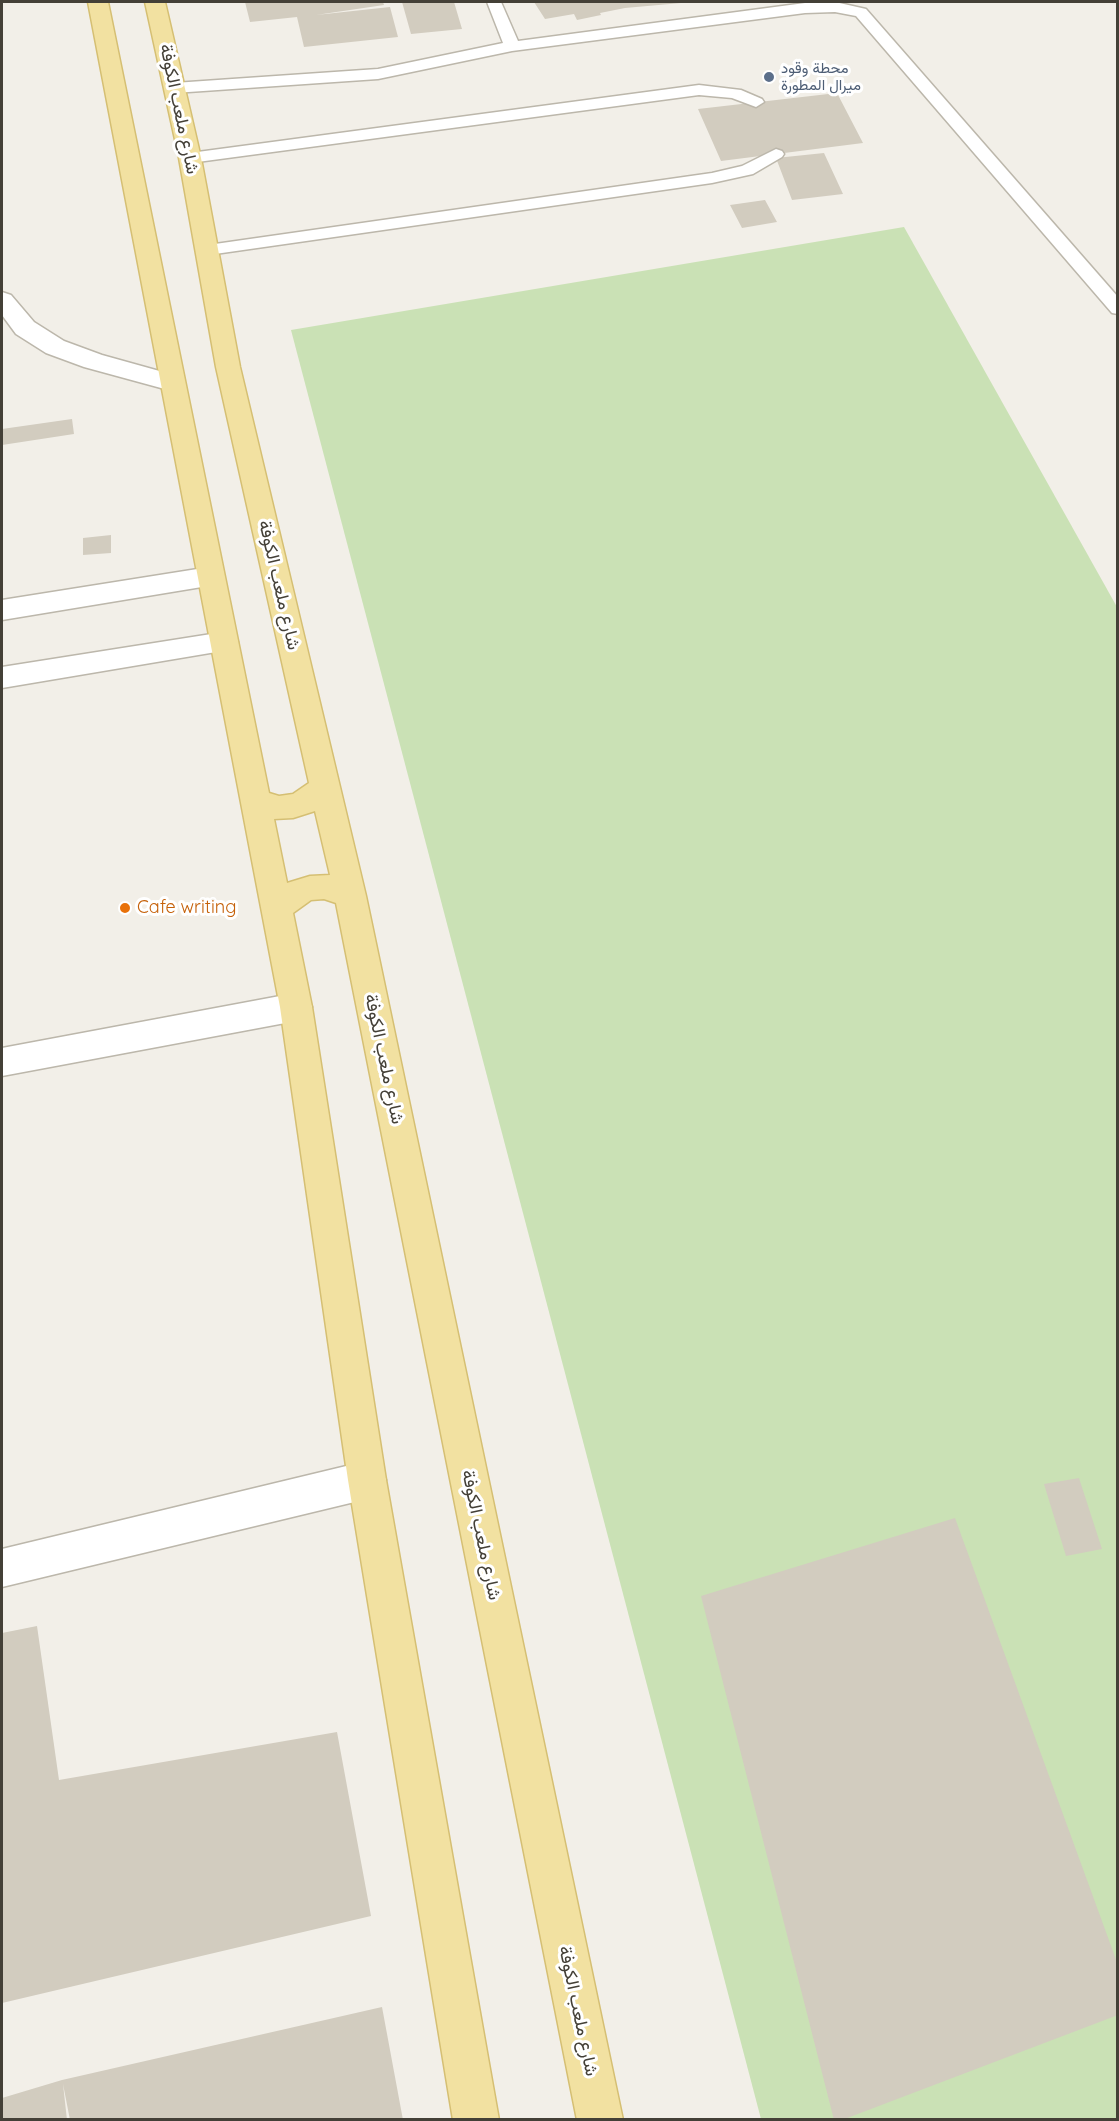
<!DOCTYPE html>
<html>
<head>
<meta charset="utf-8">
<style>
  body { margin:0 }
  #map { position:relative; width:1119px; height:2121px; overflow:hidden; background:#f2efe8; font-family:Quicksand,sans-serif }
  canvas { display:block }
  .frame { position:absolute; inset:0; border:3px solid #444037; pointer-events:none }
</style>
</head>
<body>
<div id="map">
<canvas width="1119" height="2121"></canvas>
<div class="frame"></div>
</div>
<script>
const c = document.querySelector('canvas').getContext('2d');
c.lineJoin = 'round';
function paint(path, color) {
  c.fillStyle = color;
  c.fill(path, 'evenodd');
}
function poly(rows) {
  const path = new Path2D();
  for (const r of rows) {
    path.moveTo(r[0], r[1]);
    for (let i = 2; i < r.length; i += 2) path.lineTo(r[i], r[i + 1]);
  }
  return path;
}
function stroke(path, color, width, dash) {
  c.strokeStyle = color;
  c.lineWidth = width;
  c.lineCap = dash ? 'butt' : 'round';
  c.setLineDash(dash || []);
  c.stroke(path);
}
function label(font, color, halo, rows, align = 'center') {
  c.font = font + ' Quicksand,Vazirmatn,sans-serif';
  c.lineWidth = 6;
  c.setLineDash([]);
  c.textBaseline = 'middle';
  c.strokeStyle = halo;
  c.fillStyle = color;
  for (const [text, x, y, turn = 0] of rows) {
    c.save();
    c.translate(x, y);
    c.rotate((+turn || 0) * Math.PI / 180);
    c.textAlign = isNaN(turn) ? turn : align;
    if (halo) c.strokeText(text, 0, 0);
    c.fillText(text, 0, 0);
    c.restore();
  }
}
paint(poly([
  [904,227,1117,607,1117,2119,761,2119,291,330]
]), '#cae1b5');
paint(poly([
  [245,2,383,2,384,5,316,15,390,7,398,37,304,47,297,17,250,22],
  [402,2,454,2,462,29,411,34],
  [534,2,681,2,681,3,625,8,600,13,601,15,577,20,574,14,545,19],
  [837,93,863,143,721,161,698,109],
  [824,153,843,194,792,200,776,158],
  [765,200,777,222,742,228,730,205],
  [72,419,74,434,2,445,2,429],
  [111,535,111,553,83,555,83,538],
  [1079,1478,1102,1549,1066,1556,1044,1484],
  [955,1518,1118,1965,1118,2015,842,2120,834,2120,701,1596],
  [37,1626,59,1780,337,1732,371,1916,2,2003,2,1633],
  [382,2007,403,2120,70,2120,63,2084,67,2120,2,2120,2,2098,62,2080]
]), '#d2ccbf');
const lane = poly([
  [487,2,501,2,518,41,805,3,835,2,866,9,1118,297,1118,314,1112,313,856,16,835,12,805,13,512,51,378,79,174,93,166,88,174,83,378,69,503,43,487,2],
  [699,85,741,90,762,99,764,102,756,107,732,98,699,95,190,163,182,158,190,153,699,85],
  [776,149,782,151,784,154,782,157,753,174,712,183,208,255,202,254,199,250,202,246,208,245,712,173,742,166,776,149]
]);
const street = poly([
  [2,292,11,295,34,322,64,341,102,355,181,377,185,383,181,389,172,391,84,367,46,353,16,334,2,315,2,292],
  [210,567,220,570,224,577,220,584,2,620,2,600,210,567],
  [224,632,234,635,238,642,234,649,2,688,2,667,224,632],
  [296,993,307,997,312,1007,307,1017,296,1021,2,1076,2,1048,296,993],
  [367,1461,380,1467,386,1480,380,1493,367,1499,2,1587,2,1549,367,1461]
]);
const primary = poly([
  [88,2,108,2,269,793,279,796,293,794,309,783,216,367,179,158,145,2,165,2,201,158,240,367,366,896,623,2120,577,2120,336,903,324,899,311,900,293,913,312,1007,386,1480,499,2120,453,2120,348,1480,280,1007,88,2],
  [315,811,330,875,310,876,287,883,274,819,293,818,315,811]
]);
stroke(lane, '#bcb7ab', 3);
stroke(street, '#bcb7ab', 3);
stroke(primary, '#d5bf73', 3);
paint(lane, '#fff');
paint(street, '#fff');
paint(primary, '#f2e1a1');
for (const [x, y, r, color] of [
  [769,77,6,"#5c6f8a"],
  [125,908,6,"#e8710a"]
]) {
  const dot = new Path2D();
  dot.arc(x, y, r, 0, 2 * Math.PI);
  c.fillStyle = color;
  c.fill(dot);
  stroke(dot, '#fff', 2);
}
label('15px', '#4e5e75', '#fff', [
  ["محطة وقود",781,68],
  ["ميرال المطورة",781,85]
], 'left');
label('18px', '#444037', '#fff', [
  ["شارع ملعب الكوفة",179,109,78],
  ["شارع ملعب الكوفة",279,585,77],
  ["شارع ملعب الكوفة",384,1059,78],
  ["شارع ملعب الكوفة",481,1535,78],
  ["شارع ملعب الكوفة",578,2011,78]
]);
label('18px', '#c56008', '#fff', [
  ["Cafe writing",137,908]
], 'left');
</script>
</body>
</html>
